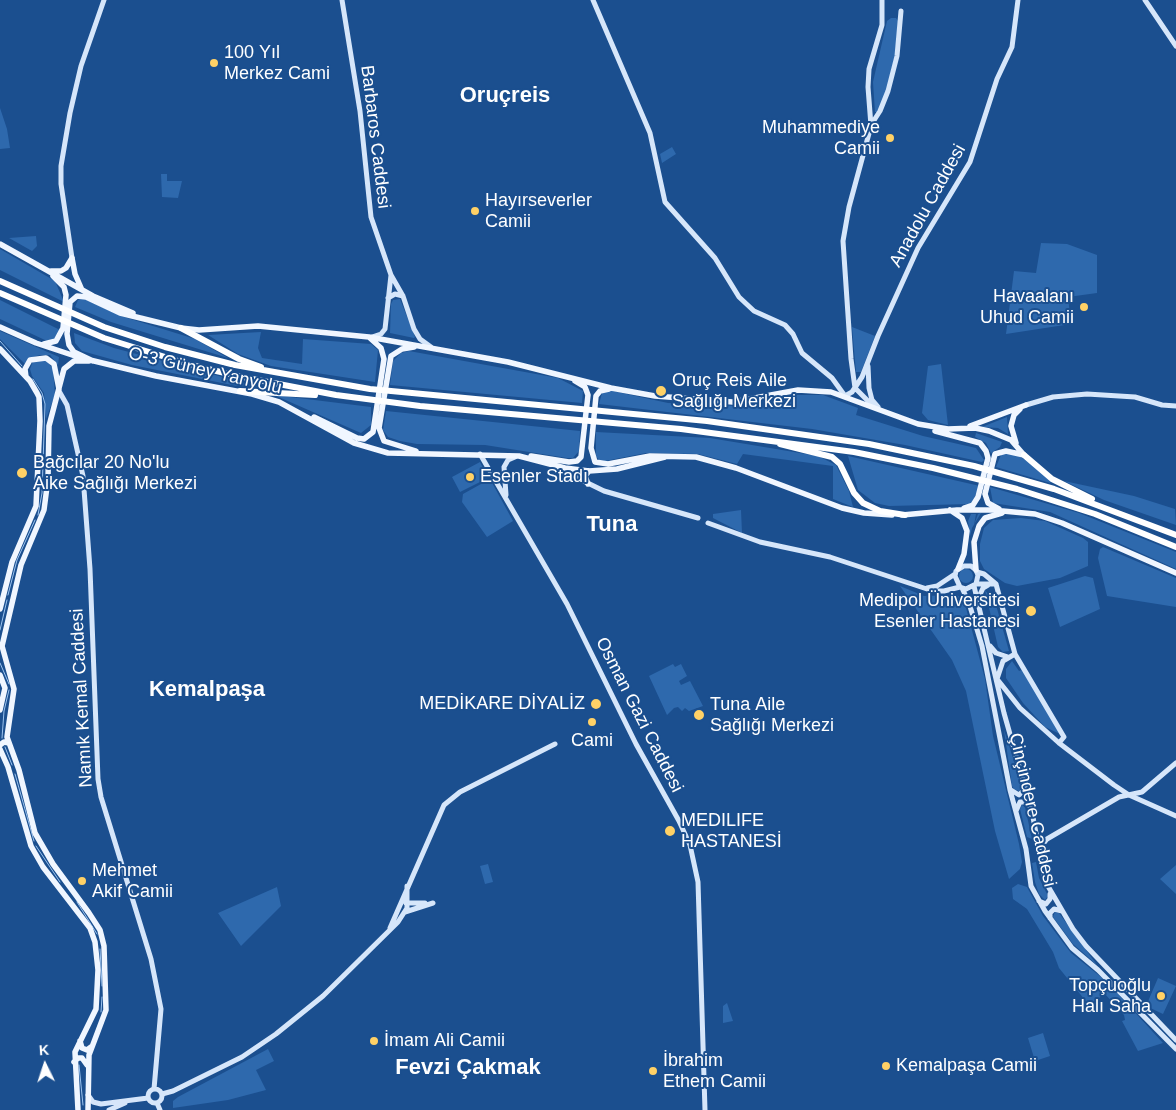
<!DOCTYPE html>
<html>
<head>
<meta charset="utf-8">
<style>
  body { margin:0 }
  #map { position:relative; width:1176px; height:1110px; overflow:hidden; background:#1b4f8f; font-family:Arial,sans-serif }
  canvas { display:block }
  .north { position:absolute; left:20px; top:1040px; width:50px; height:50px; -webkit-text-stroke:4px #1b4f8f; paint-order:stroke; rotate:356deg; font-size:14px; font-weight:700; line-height:20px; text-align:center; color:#fff }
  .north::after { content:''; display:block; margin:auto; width:18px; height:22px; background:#fff; clip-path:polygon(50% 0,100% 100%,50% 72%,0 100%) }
</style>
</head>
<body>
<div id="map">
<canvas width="1176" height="1110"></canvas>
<div class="north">K</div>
</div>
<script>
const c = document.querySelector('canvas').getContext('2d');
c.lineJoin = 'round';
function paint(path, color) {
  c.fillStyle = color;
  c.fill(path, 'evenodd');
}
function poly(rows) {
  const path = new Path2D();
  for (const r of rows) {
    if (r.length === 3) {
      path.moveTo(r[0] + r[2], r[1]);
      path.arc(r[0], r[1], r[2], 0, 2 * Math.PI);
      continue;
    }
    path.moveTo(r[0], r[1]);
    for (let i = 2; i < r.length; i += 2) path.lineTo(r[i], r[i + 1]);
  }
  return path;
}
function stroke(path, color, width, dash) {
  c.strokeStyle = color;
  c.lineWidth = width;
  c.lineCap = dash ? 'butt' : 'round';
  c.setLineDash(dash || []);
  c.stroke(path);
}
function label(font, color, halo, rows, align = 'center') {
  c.font = font + ' Arial,sans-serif';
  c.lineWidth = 4;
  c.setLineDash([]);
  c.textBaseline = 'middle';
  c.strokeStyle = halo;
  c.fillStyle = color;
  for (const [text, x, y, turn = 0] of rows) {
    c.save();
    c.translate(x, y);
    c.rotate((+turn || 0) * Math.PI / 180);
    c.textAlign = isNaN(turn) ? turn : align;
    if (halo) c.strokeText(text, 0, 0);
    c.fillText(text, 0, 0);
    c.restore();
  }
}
paint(poly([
  [891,18,896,18,898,21,895,55,884,99,877,112,875,112,873,82,887,21],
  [0,108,7,129,10,148,0,149],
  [672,147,676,154,662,163,660,154],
  [161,174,167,174,167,181,182,181,178,198,162,197],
  [36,236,37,246,32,251,9,238],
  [1041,243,1067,244,1097,255,1097,293,1068,297,1071,324,1006,334,1014,271,1036,273],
  [0,249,55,281,64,302,0,270],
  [83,298,121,316,195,339,228,358,111,322,75,307,78,300],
  [400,299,415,337,414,338,390,333,391,304,393,300],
  [0,300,60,330,54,340,47,341,0,319],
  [852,327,875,336,861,372,856,372],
  [0,331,59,357,58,365,50,355,40,355,29,358,25,364,0,339],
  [261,332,258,348,262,358,302,364,303,339,371,344,378,350,375,382,271,366,238,354,208,335],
  [74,333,114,348,260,387,237,386,132,365,82,351,75,343],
  [409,351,558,378,583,391,582,403,390,385,393,361,401,353],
  [43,360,48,362,53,369,55,395,46,419,44,393,32,376,30,369,33,361],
  [941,364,948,425,928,420,922,413,928,366],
  [608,390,668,403,737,406,788,395,823,395,858,408,856,415,923,436,976,448,984,460,982,462,905,445,812,429,599,404,602,393],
  [274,395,371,407,371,425,361,433],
  [386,411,580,431,579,451,573,458,567,458,485,445,417,444,400,441,388,437,383,430],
  [1007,417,1008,434,998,428,982,427],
  [596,432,710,438,818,456,836,465,849,491,853,507,833,499,833,466,743,454,737,464,698,454,646,453,605,461,599,460,596,456],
  [976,433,1002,442,1000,447,991,453,986,443,975,437],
  [1005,453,1019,456,1027,461,1051,481,1050,483,996,467,1001,455],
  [848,456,980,486,971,504,889,506,875,503,858,490],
  [480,462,488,478,460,492,452,477],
  [490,479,513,521,487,537,462,502,463,494],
  [1064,481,1134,496,1175,509,1176,525,1104,500],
  [990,487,1079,513,1176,552,1176,569,1050,512,993,503],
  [741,510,742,533,713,518,713,514],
  [981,513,972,528,970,536,968,521,971,514,976,514,974,525,978,514],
  [1021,518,1045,521,1083,538,1088,542,1088,566,1060,578,1017,586,1005,583,984,569,980,561,980,544,984,528,993,520],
  [1103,547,1176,578,1176,607,1107,596,1098,558,1100,549],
  [966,576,7],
  [1085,576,1093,578,1100,609,1060,627,1048,588],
  [900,586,924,596,957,595,963,600,966,608,985,679,993,736,1019,844,1022,862,1020,869,1009,879,995,831,966,691,952,660],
  [985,590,996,605,1009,651,1003,652,998,647],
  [1012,661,1019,671,1025,669,1060,734,1045,727,1023,703,1006,678,1006,669],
  [673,664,675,667,681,664,687,676,679,681,681,685,690,681,703,706,689,711,685,708,682,711,678,707,674,708,667,715,649,676],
  [1004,730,1022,786,1019,791,1014,789,1012,786],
  [1022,805,1025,807,1032,839,1027,837,1020,809],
  [1036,862,1039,878,1048,896,1045,900,1039,894,1035,882,1032,863],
  [488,864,493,882,485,884,480,866],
  [1176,865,1176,894,1160,879],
  [1018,884,1027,887,1043,916,1071,953,1106,981,1163,1043,1138,1051,1122,1021,1125,1020,1124,1015,1105,994,1089,1005,1059,968,1053,952,1027,909,1013,899,1012,888],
  [277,887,281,906,241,946,218,913],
  [1055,912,1059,913,1097,965,1073,944,1053,917],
  [1158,978,1176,986,1163,1014,1146,1006],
  [727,1003,733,1021,723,1023,723,1006],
  [1043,1033,1050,1056,1035,1061,1028,1038],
  [268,1049,274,1061,256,1070,266,1090,228,1100,173,1108,173,1101,178,1097]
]), '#2e69ad');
stroke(poly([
  [0,341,22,366],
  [33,379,42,393,45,404,42,493,38,515],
  [8,595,17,560,35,520],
  [0,630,7,600],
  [0,663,9,684],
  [2,738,4,711,9,690],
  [5,747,12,765],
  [15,774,34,841],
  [36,846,60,882],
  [77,902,97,934],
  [100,949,102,986],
  [101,1012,102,997],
  [79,1065,83,1105]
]), '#9cc4f0', 1);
stroke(poly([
  [342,0,360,111,371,217,391,275,403,296,414,329,420,339,431,347],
  [593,0,650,133,665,202,715,258,739,297,754,311,785,325,793,334,802,353,832,378,845,396,852,392,862,377,878,336,918,248,970,162,997,79,1012,47,1018,0],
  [1145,0,1176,46],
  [871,125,880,111,888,91,897,56,901,11],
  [72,258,61,184,61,166,70,113,81,66,104,0],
  [388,298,395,294,403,296],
  [372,337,381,334,385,329,391,275],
  [868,366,869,388,872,400,878,407],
  [59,391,67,405,83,476,90,569,98,779,101,797,151,959,161,1009,154,1089],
  [1026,405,1053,397,1087,394,1135,397,1162,405,1176,406],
  [873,406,855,388,851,359,843,241,849,207,871,126,868,87,869,69,882,25,882,0],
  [480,454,567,604,636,744,679,821,690,845,698,882,705,1110],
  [557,468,604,491,698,518],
  [506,495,504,467,508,460,515,457],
  [708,523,760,542,830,557,933,591,944,591,960,587,966,589,976,584,996,584],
  [977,572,984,574,996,584],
  [996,584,1015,654,1064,737,1059,743],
  [974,586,1004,713,1032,812,1045,881,1073,929,1086,946,1176,1040],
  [960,587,955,576,956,571,964,566,971,566,976,570,978,575,976,584],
  [927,588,937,586,955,574],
  [962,588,969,603,982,646,1010,790,1026,849,1031,886,1045,911,1072,948,1098,970,1176,1049],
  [978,599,983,588,988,585],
  [990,646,996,653,1008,657],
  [1015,654,1003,661,997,679,1020,708,1059,743,1114,785,1129,795,1176,816],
  [1011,790,1019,795,1025,789],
  [1016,811,1020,802,1025,802,1030,806],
  [1039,849,1047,839,1119,797,1142,792,1176,763],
  [1039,901,1046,904,1050,899,1050,894],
  [406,903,425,903],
  [405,912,433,903],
  [1050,918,1050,913,1054,909,1062,911],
  [390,928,444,805,460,792,555,744],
  [155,1096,7],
  [162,1094,173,1091,242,1057,276,1034,323,996,398,922,407,908,407,886],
  [88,1095,93,1102,101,1104,148,1098],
  [157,1103,160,1110],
  [109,1110,125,1103]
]), '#d6e6fa', 5);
stroke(poly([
  [0,244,93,296,133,313],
  [72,258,75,274,82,290],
  [51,271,61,271,66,268,72,258],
  [0,327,36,343,78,357],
  [44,344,56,341,63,328,66,295,64,287,53,276],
  [414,347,402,349,391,356,379,428,384,441,416,451],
  [0,349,30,381,37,393,39,397,40,421,36,506,12,562,0,609],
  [90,360,156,376,252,394,279,402,354,443,388,453,519,456,565,468,589,471,617,469,665,457],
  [93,361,74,352,69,345,67,334,70,302,77,296,86,297,120,313,181,328,199,330,258,326,369,337,508,362,611,388,655,396,733,402,798,390,831,392,918,424,948,429,975,428,989,431,1011,440,1024,455],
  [26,377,25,369,30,360,46,358,54,364,59,389],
  [609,389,600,391,596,396,591,448,595,462,608,464,650,456,696,457,736,468,842,508,864,513,892,515],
  [314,417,357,438,364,439,373,432,384,359,381,348,370,338],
  [970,426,1026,405],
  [935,431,980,443,986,451,988,458,978,497,973,505,964,508],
  [1016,443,1011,426,1014,415,1020,409],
  [531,456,569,462,577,461,581,457,588,395,585,387,575,381],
  [588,484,585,476,589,471],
  [999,509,988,503,985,494,995,454,1006,451,1024,455],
  [950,510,962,518,967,531,964,554,958,569],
  [902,515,957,510,992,510,1035,514,1062,523,1176,573],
  [976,570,974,542,979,526,985,518,1002,513],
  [0,675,5,688,0,710],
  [0,745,4,742,9,743],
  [0,749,8,767,31,846,43,867,90,928,95,942,98,970,96,1009,75,1052,78,1110],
  [80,1041,82,1048,87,1050,91,1047],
  [74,1062,78,1058,82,1058,87,1065],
  [88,1110,89,1055,106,1010,104,946,100,930,89,913,53,864,35,833,19,770,7,737,14,689,2,646,21,565,44,510,48,479,49,426,64,369,74,361,89,361]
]), '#f0f6ff', 5.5);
stroke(poly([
  [0,281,104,327,165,347,235,365,370,389,707,421,869,444,974,466,1054,489,1176,535],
  [0,293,104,338,191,365,242,377,336,395,420,406,681,429,854,452,933,468,1017,489,1095,514,1176,547],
  [181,328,239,359,261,367],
  [240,391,315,395],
  [780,444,832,457,840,464,854,493,863,503,880,511,905,515],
  [1024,455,1052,479,1092,499]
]), '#fff', 6);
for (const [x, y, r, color] of [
  [214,63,5,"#ffd166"],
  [890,138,5,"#ffd166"],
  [475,211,5,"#ffd166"],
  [1084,307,5,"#ffd166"],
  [661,391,6,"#ffd166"],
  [22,473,6,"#ffd166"],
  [470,477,5,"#ffd166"],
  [1031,611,6,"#ffd166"],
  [596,704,6,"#ffd166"],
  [699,715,6,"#ffd166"],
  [592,722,5,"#ffd166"],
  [670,831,6,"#ffd166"],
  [82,881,5,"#ffd166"],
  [1161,996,5,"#ffd166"],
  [374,1041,5,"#ffd166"],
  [886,1066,5,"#ffd166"],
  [653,1071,5,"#ffd166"]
]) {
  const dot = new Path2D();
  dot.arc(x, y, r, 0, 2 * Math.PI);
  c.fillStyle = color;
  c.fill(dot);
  stroke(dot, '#1b4f8f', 2);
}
label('18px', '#fff', '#1b4f8f', [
  ["100 Yıl",224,53],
  ["Merkez Cami",224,74],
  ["Muhammediye",880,128,"right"],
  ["Camii",880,149,"right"],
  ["Hayırseverler",485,201],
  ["Camii",485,222],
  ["Havaalanı",1074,297,"right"],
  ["Uhud Camii",1074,318,"right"],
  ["Oruç Reis Aile",672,381],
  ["Sağlığı Merkezi",672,402],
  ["Bağcılar 20 No'lu",33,463],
  ["Aike Sağlığı Merkezi",33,484],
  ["Esenler Stadı",480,477],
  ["Medipol Üniversitesi",1020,601,"right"],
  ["Esenler Hastanesi",1020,622,"right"],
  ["MEDİKARE DİYALİZ",585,704,"right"],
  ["Tuna Aile",710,705],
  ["Sağlığı Merkezi",710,726],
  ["Cami",592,741,"center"],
  ["MEDILIFE",681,821],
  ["HASTANESİ",681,842],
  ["Mehmet",92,871],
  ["Akif Camii",92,892],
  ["Topçuoğlu",1151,986,"right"],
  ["Halı Saha",1151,1007,"right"],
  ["İmam Ali Camii",384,1041],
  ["İbrahim",663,1061],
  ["Ethem Camii",663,1082],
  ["Kemalpaşa Camii",896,1066]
], 'left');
label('18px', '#fff', '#1b4f8f', [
  ["Barbaros Caddesi",375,137,83],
  ["Anadolu Caddesi",928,206,-61],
  ["O-3 Güney Yanyolu",205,371,13],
  ["Namık Kemal Caddesi",82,698,-93],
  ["Osman Gazi Caddesi",639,715,63],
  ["Çinçindere Caddesi",1032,810,77]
]);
label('bold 22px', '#fff', '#1b4f8f', [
  ["Oruçreis",505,96],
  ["Tuna",612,525],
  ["Kemalpaşa",207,690],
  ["Fevzi Çakmak",468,1068]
]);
</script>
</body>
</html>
